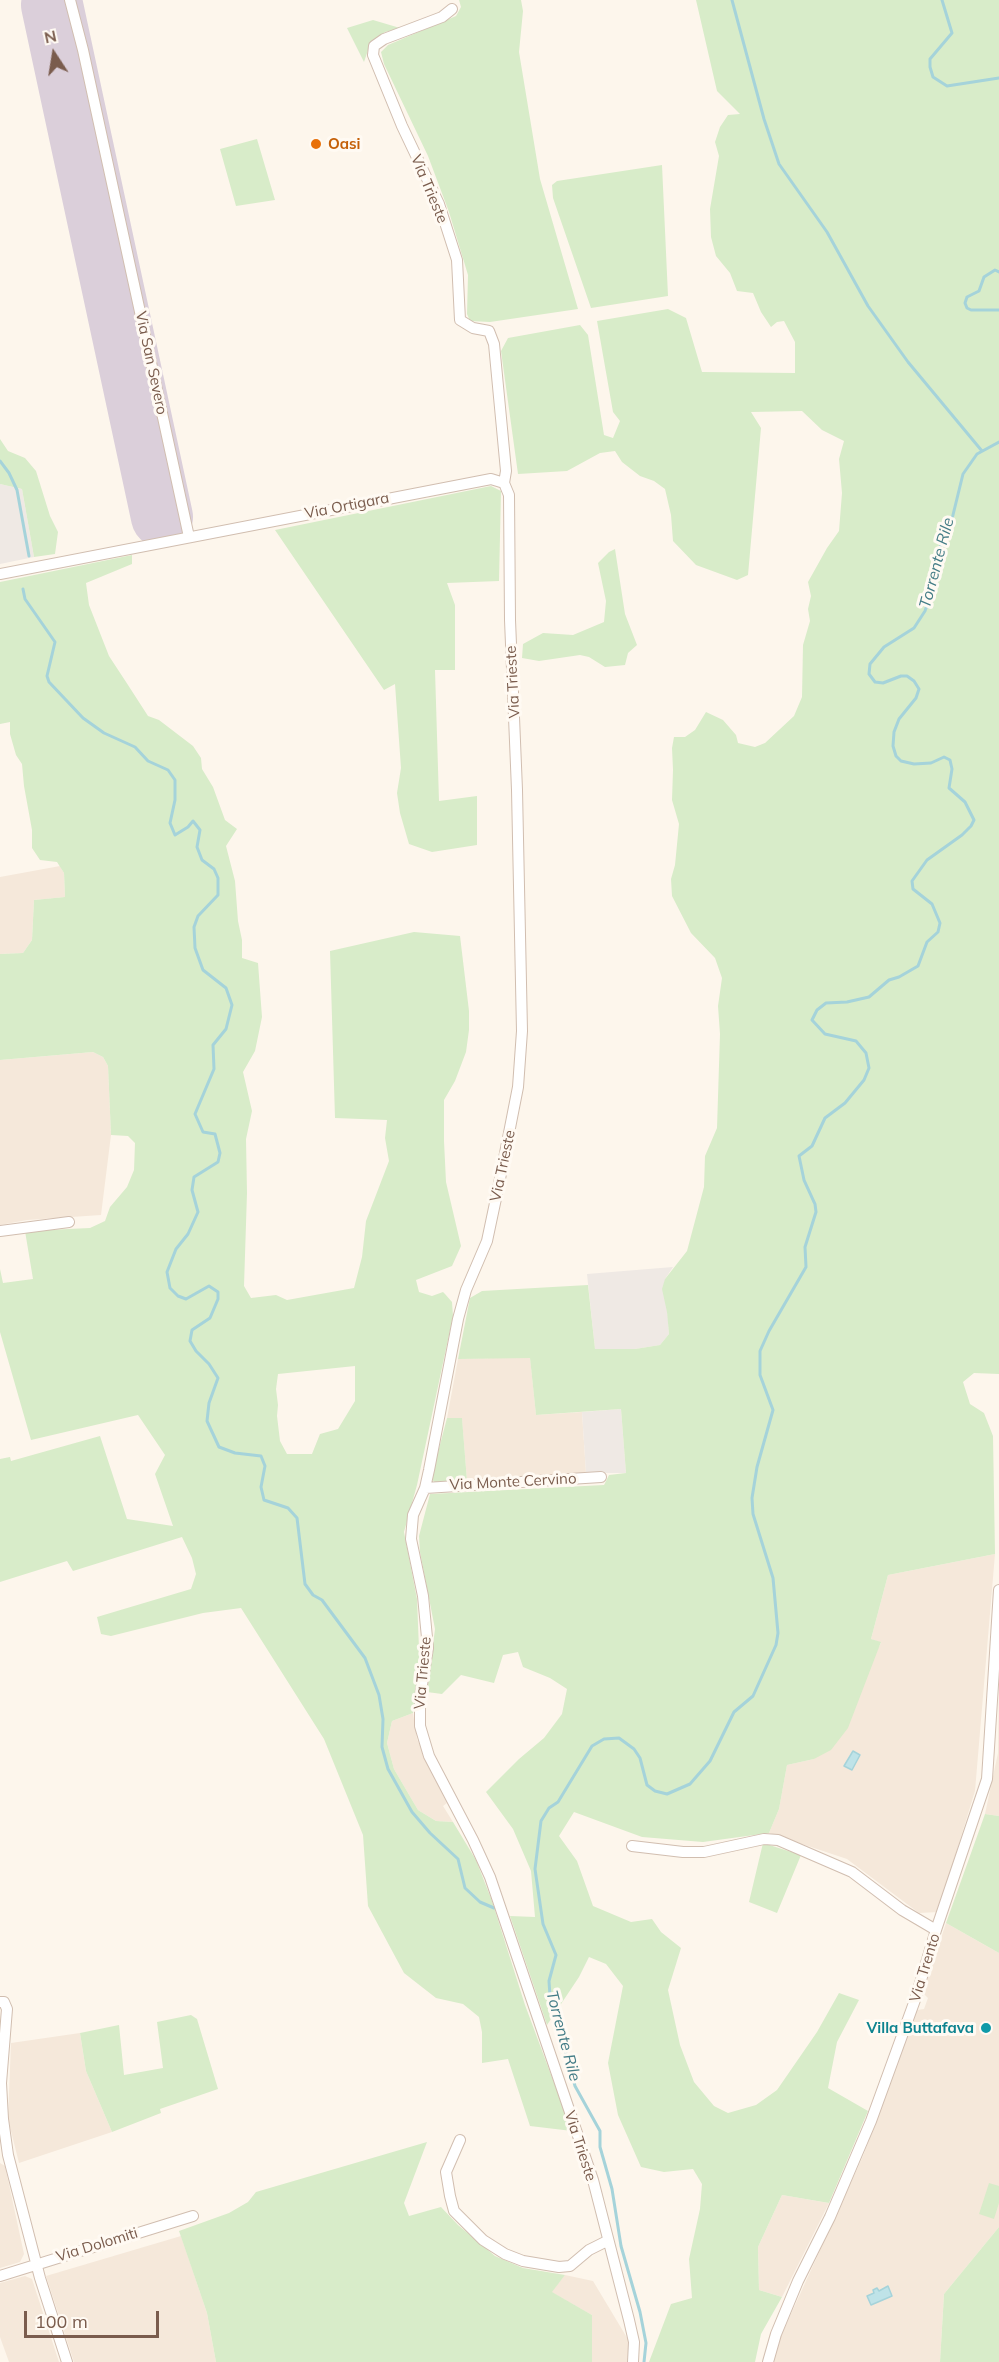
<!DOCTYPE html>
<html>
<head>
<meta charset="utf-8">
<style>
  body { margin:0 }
  #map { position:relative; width:999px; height:2362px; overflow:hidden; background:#fdf6ec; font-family:Mulish,sans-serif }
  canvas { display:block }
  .north { position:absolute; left:24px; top:24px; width:60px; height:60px; -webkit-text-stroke:4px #fffaf3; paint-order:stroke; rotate:348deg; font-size:16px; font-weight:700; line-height:24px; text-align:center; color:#7a5c4d }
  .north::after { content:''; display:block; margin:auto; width:21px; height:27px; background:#7a5c4d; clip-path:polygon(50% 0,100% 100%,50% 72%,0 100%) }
  .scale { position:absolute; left:24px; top:2311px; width:135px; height:27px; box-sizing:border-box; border:3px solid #7a5c4d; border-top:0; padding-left:8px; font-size:18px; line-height:21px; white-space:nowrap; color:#7a5c4d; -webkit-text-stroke:4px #fffaf3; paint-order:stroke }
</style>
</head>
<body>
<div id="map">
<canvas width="999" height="2362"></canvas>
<div class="north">N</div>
<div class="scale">100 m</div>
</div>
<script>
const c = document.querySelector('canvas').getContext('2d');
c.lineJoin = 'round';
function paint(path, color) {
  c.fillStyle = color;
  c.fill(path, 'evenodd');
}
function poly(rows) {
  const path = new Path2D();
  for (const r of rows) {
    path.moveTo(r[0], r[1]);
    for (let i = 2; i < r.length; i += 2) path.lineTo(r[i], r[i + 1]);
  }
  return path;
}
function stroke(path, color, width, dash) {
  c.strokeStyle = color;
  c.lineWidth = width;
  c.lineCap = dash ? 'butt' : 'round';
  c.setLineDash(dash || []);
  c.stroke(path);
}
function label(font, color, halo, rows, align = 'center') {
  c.font = font + ' Mulish,sans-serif';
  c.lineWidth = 6;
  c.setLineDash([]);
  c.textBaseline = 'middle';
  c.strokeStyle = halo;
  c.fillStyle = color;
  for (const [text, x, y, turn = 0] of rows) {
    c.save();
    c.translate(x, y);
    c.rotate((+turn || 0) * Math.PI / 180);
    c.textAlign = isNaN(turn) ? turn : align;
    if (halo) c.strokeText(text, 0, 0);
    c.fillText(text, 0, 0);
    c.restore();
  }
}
paint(poly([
  [60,866,64,873,65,897,34,900,32,940,23,953,0,954,0,877],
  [93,1052,103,1057,108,1066,111,1135,101,1215,27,1220,0,1225,0,1060],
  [530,1357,536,1415,582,1412,586,1473,467,1481,462,1419,447,1418,458,1359],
  [995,1554,975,1791,938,1912,919,1913,847,1859,769,1833,779,1809,787,1765,814,1759,881,1643,871,1639,888,1575],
  [999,1684,999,1816,985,1814,998,1753],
  [413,1713,417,1739,447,1803,443,1806,453,1822,436,1821,418,1810,394,1769,387,1743,392,1721],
  [946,1923,999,1953,999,2227,944,2294,940,2362,773,2362,780,2338,863,2156,917,2010,924,2009,928,1998,923,1993],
  [80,2033,86,2071,112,2132,19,2163,8,2119,11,2043],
  [0,2163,5,2166,24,2254,20,2262,0,2268],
  [782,2195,829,2203,782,2297,759,2290,758,2247],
  [181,2236,207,2313,216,2362,74,2362,46,2276],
  [565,2275,593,2281,629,2341,627,2362,592,2362,592,2315,551,2292],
  [25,2276,32,2279,59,2362,9,2362,0,2337,0,2283]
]), '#f5e8da');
paint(poly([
  [0,484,22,489,34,557,0,564],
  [673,1267,665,1279,669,1334,660,1345,635,1349,595,1349,587,1274],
  [621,1409,626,1473,586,1473,582,1412]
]), '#efe9e4');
paint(poly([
  [459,0,521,0,523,11,519,52,540,179,578,309,490,322,470,321,467,314,468,275,449,212,428,156,384,64,381,52,388,45,456,16,461,7],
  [696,0,999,0,999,1374,974,1373,963,1382,970,1404,984,1413,993,1436,995,1554,888,1575,871,1639,881,1642,848,1728,831,1750,814,1759,787,1765,779,1809,769,1833,703,1842,642,1837,574,1812,559,1836,577,1861,593,1906,631,1922,652,1919,661,1932,681,1948,668,1990,680,2045,694,2082,714,2106,728,2113,756,2105,777,2090,817,2032,839,1993,859,2000,837,2042,828,2088,868,2111,829,2203,782,2195,758,2247,759,2290,782,2297,761,2334,755,2362,649,2362,671,2304,692,2298,689,2259,700,2209,702,2184,693,2169,664,2172,641,2167,618,2115,608,2063,623,1986,606,1964,589,1957,579,1977,547,2025,510,1916,535,1917,531,1871,513,1829,486,1792,519,1759,544,1738,562,1714,567,1689,550,1678,523,1667,518,1652,503,1655,494,1683,461,1675,442,1694,427,1692,435,1629,420,1552,419,1536,430,1494,604,1485,609,1475,626,1473,621,1409,536,1415,530,1358,458,1359,470,1298,482,1291,588,1285,595,1349,635,1349,660,1345,669,1334,667,1312,662,1289,665,1279,687,1251,704,1187,705,1156,717,1128,720,1034,718,1006,722,978,715,958,691,933,672,896,671,879,675,865,679,824,672,800,673,770,672,748,674,737,685,737,695,730,706,712,723,720,736,735,738,743,755,747,765,743,794,716,802,697,803,645,810,621,808,609,811,596,808,582,827,548,839,531,842,493,839,459,844,441,822,430,802,411,751,412,761,428,748,575,737,580,696,565,673,541,671,515,665,489,654,481,640,476,622,462,615,451,600,453,567,471,518,474,501,351,508,338,580,325,588,335,604,435,613,438,620,421,613,412,597,321,668,309,686,318,702,372,795,373,795,342,784,321,777,322,771,327,761,312,753,293,737,291,730,273,716,256,711,237,710,209,719,156,715,142,720,127,728,115,740,114,717,91],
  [373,20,400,28,385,32,370,44,364,62,347,28],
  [257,139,275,200,236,206,220,149],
  [662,165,668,296,591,308,553,198,552,185,557,181],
  [0,439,8,451,25,458,36,471,50,516,58,532,55,554,34,557,22,489,0,484],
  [491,486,501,491,499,581,447,583,455,605,455,670,435,670,439,801,477,796,477,845,432,852,409,844,400,813,397,793,401,768,395,684,384,690,275,530],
  [615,549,625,614,637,645,628,653,625,665,605,667,589,657,580,655,539,661,522,658,523,644,543,633,573,635,604,622,606,601,598,563,609,552],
  [132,555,132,564,86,583,89,605,109,656,128,685,148,716,159,720,193,746,201,758,202,769,213,787,225,820,237,829,226,846,235,881,238,921,242,940,242,958,258,963,262,1017,255,1051,243,1072,252,1111,246,1139,247,1193,244,1286,251,1298,276,1295,287,1300,354,1288,362,1257,366,1221,389,1161,385,1138,387,1120,335,1118,330,951,414,932,460,936,469,1011,469,1030,466,1052,455,1081,444,1100,444,1141,446,1182,461,1246,452,1266,416,1280,419,1292,432,1296,443,1292,445,1294,452,1302,453,1316,417,1485,404,1532,417,1599,420,1674,413,1713,392,1721,387,1743,394,1769,418,1810,436,1821,453,1822,476,1860,492,1901,525,2005,572,2131,530,2126,508,2059,482,2063,482,2032,479,2017,463,2004,436,1998,404,1973,368,1906,363,1835,324,1739,241,1608,203,1613,111,1636,101,1634,97,1617,191,1589,196,1574,192,1558,182,1537,73,1571,67,1561,0,1582,0,1459,10,1457,11,1461,100,1436,127,1519,173,1526,155,1474,165,1455,138,1415,31,1440,0,1332,0,1269,3,1283,33,1279,25,1231,90,1228,105,1221,110,1207,127,1187,134,1170,135,1143,128,1136,111,1135,108,1066,103,1057,93,1052,0,1060,0,954,23,953,32,940,34,900,65,897,64,873,57,862,40,860,32,848,32,830,24,786,22,764,16,755,10,734,10,722,0,724,0,582],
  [355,1366,355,1401,338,1429,320,1434,312,1454,287,1454,280,1441,277,1416,278,1405,276,1389,278,1374],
  [447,1418,462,1418,467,1481,436,1483,431,1479],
  [985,1814,999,1816,999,1953,946,1923],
  [763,1843,801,1855,777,1913,749,1902],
  [191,2015,197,2019,218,2089,160,2109,161,2113,112,2132,86,2071,80,2033,119,2025,124,2075,163,2068,157,2022],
  [427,2142,404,2203,409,2216,441,2207,458,2225,495,2256,523,2268,565,2275,552,2292,592,2315,592,2362,216,2362,207,2313,179,2231,229,2213,248,2202,256,2192],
  [989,2183,999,2186,999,2203,994,2219,979,2214],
  [999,2227,999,2362,940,2362,944,2294]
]), '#d8ecc9');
const water = poly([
  [853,1751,860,1755,852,1770,844,1766,853,1751],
  [888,2286,892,2296,871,2305,867,2296,874,2293,873,2290,877,2288,879,2291,888,2286]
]);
paint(water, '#bfe3e8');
stroke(water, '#a5d3da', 1.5);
stroke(poly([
  [732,0,764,119,779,164,827,232,868,306,908,362,982,451],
  [942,0,952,33,930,59,930,67,933,77,947,86,999,78],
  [999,272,995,270,984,277,979,291,967,297,965,303,967,308,971,310,999,310],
  [0,461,9,473,17,490,29,556],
  [23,589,25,599,55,642,47,676,49,682,83,718,104,733,135,747,148,761,168,770,175,780,175,800,170,823,175,835,188,827,193,821,200,830,197,847,202,860,214,869,218,878,218,895,198,916,194,927,195,948,203,970,226,988,232,1005,226,1029,213,1045,214,1069,195,1114,203,1132,215,1134,220,1153,218,1162,194,1177,192,1190,198,1212,188,1234,176,1249,167,1272,170,1288,178,1296,186,1299,209,1286,218,1292,218,1299,210,1318,192,1330,190,1341,196,1351,209,1364,218,1378,209,1403,207,1421,219,1447,235,1453,261,1456,265,1466,261,1487,264,1500,288,1508,297,1518,305,1584,313,1595,322,1600,365,1658,379,1695,383,1719,382,1747,388,1769,412,1812,430,1833,458,1859,465,1888,480,1902,494,1908],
  [644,2362,646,2343,640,2312,621,2246,612,2189,600,2147,600,2131,575,2086,550,1996,549,1981,556,1955,543,1924,535,1869,541,1821,549,1808,558,1802,592,1746,604,1739,619,1738,634,1749,640,1758,647,1785,655,1791,667,1794,690,1784,710,1761,734,1712,753,1696,776,1645,778,1633,773,1578,753,1514,752,1498,757,1467,773,1410,760,1375,760,1351,769,1331,806,1267,805,1247,816,1212,815,1204,804,1180,799,1156,812,1146,825,1118,845,1103,864,1080,869,1068,866,1053,856,1041,825,1034,812,1020,817,1010,826,1003,847,1002,869,997,889,980,899,977,918,966,927,942,938,932,940,923,932,904,913,889,912,881,927,860,962,835,971,826,974,820,965,802,949,788,952,769,950,760,944,757,931,763,914,764,901,761,896,756,893,746,894,732,899,719,916,698,919,689,914,681,907,676,901,676,883,683,875,682,869,674,870,664,884,647,914,628,925,611,928,602,929,581,938,552,952,519,963,474,977,454,999,442]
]), '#a5d3da', 3);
stroke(poly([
  [52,5,162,517]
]), '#dbcfda', 62);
const minor = poly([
  [70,0,83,50,189,537],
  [452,9,442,17,384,39,374,46,373,55,402,126,439,204,457,260,460,320,473,328,489,331,494,344,506,471,504,483,509,495,510,620,517,790,522,1031,518,1087,498,1189,487,1241,466,1290,458,1319,429,1470,425,1488,413,1515,411,1539,423,1596,428,1648,420,1697,420,1726,429,1756,473,1840,490,1877,593,2180,629,2320,634,2342,633,2362],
  [0,574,491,479,504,483],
  [0,1231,69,1222],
  [425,1488,601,1477],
  [632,1846,683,1852,704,1852,764,1839,778,1840,852,1872,902,1910,936,1930],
  [0,2002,4,2002,7,2009,1,2083,3,2119,8,2155,40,2278,67,2362],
  [460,2140,446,2172,450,2196,454,2211,483,2240,505,2254,523,2261,559,2267,570,2266,589,2250,607,2241],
  [0,2276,193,2216],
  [768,2362,776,2334,798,2281,830,2217,871,2121,915,2000,936,1930,987,1779,999,1590]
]);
stroke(minor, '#d1beb0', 12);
stroke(minor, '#fff', 10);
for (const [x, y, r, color] of [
  [316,144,6,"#e8710a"],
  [986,2028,6,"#0f9aa8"]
]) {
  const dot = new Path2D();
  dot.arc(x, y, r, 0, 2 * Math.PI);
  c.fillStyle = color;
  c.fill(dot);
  stroke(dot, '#fffaf3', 2);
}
label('bold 15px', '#c56008', '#fffaf3', [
  ["Oasi",328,144]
], 'left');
label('15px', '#7a5c4d', '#fffaf3', [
  ["Via Trieste",429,189,67],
  ["Via San Severo",151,363,78],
  ["Via Ortigara",347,506,-11],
  ["Via Trieste",513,682,-93],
  ["Via Trieste",503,1166,-78],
  ["Via Monte Cervino",513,1482,-3],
  ["Via Trieste",423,1673,-85],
  ["Via Trento",925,1968,-73],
  ["Via Trieste",580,2146,72],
  ["Via Dolomiti",97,2245,-17]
]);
label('bold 15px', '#0d838f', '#fffaf3', [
  ["Villa Buttafava",974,2028]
], 'right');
label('italic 16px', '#437c86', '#fffaf3', [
  ["Torrente Rile",937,563,-75],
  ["Torrente Rile",563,2036,75]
]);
</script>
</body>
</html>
